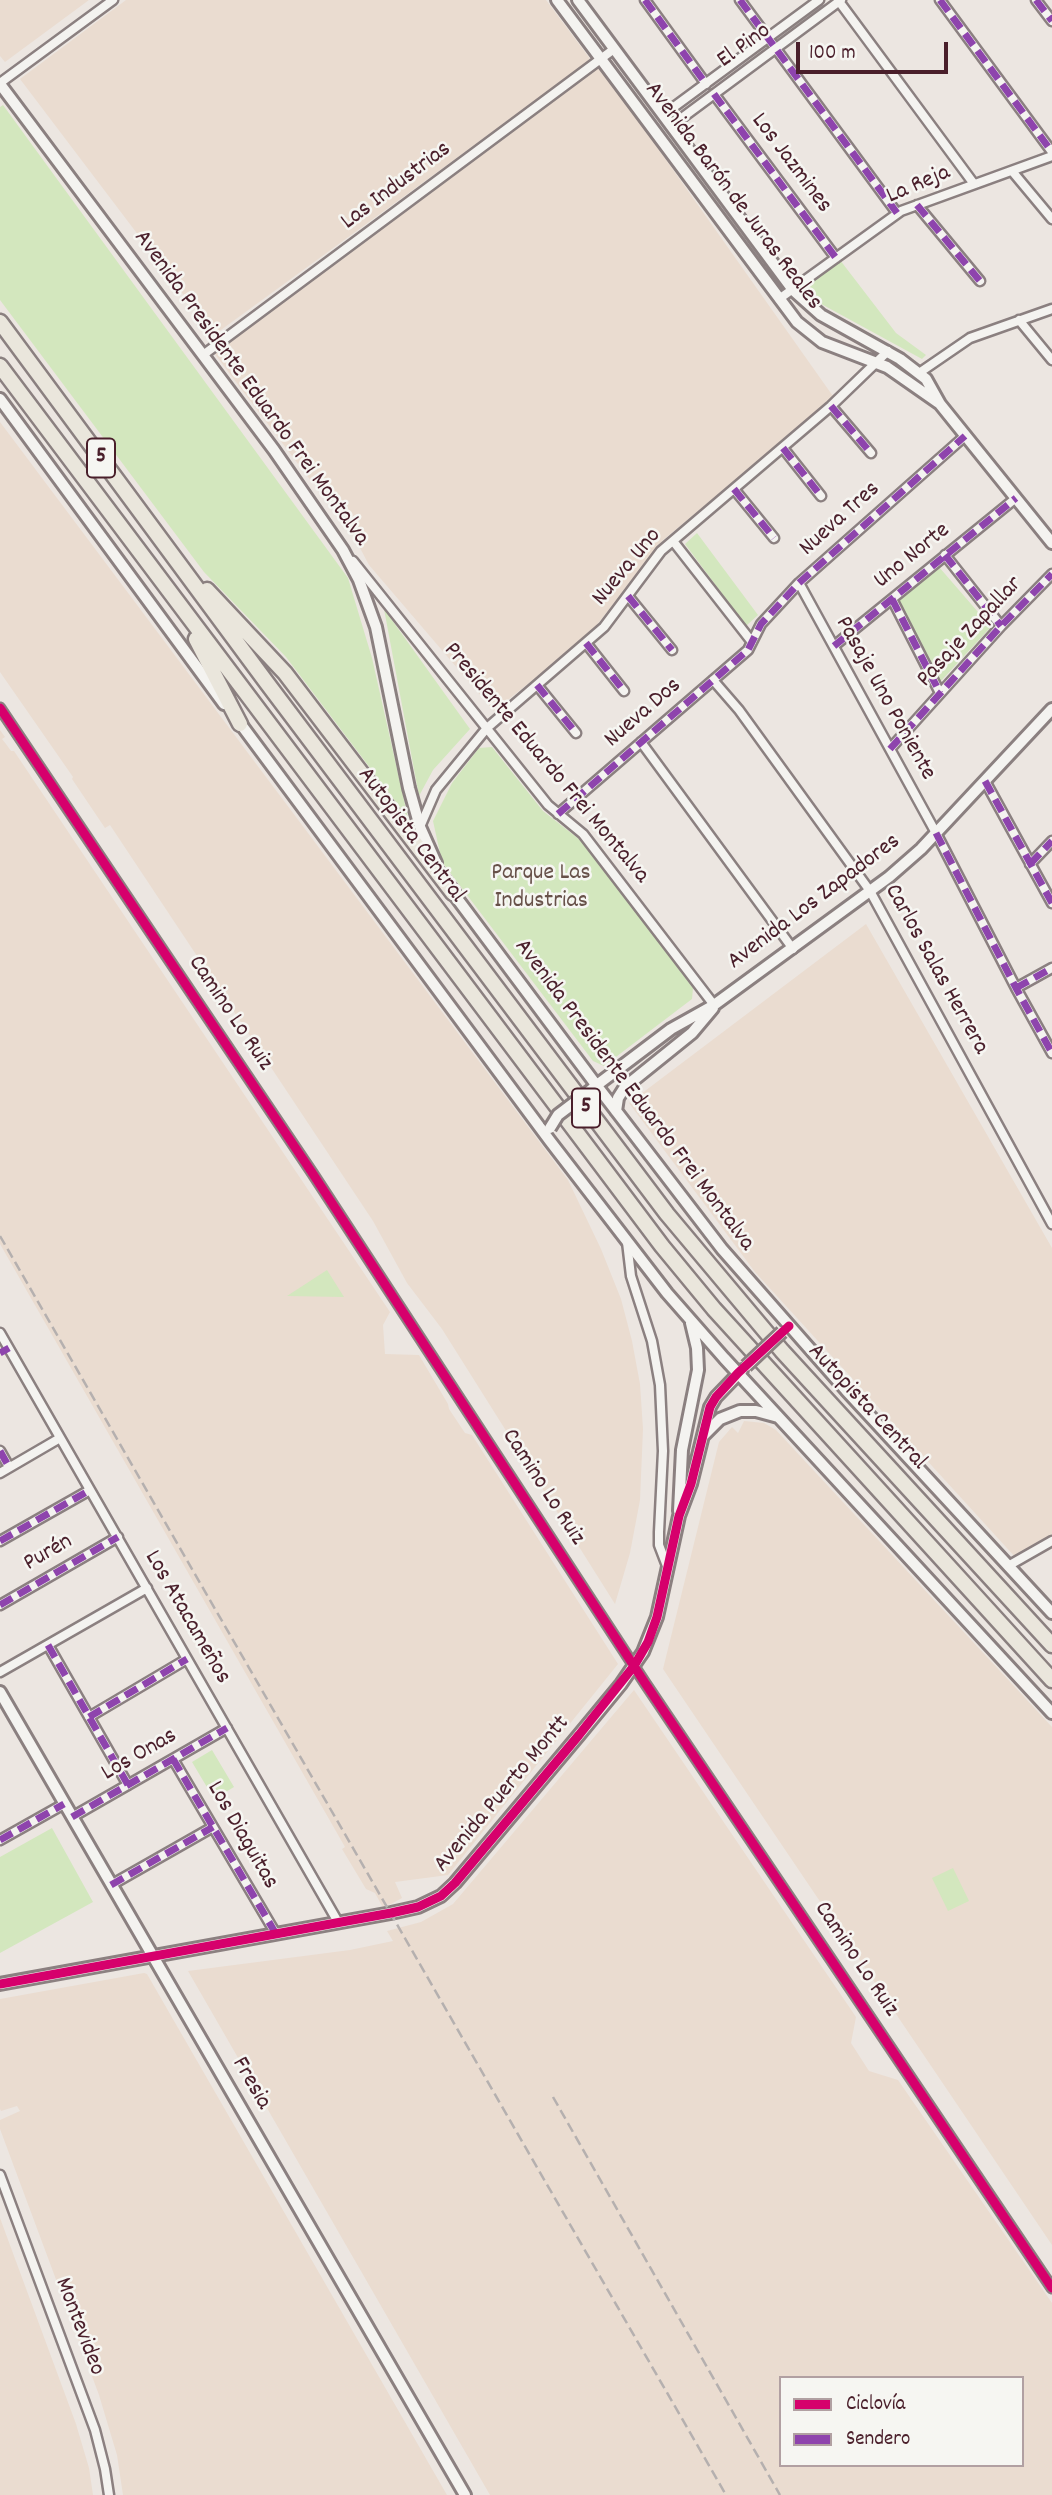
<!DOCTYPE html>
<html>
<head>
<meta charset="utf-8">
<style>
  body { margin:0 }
  #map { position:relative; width:1052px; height:2495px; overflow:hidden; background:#ece6e1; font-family:Dekko,sans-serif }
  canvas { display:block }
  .legend { position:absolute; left:779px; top:2376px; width:245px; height:91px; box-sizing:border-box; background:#f6f6f2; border:2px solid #b1a0a2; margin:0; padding:9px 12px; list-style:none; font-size:21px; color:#4a1f2b }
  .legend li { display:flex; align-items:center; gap:14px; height:35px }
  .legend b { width:35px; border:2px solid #b1a0a2 }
  .scale { position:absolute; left:796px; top:42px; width:152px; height:32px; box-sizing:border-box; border:4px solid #4a1f2b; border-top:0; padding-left:9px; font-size:21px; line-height:24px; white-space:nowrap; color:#4a1f2b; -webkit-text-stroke:5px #f6f6f2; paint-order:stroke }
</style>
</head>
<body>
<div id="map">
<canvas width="1052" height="2495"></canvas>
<ul class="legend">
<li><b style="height:9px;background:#d6006c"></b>Ciclovía</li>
<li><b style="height:9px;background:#8e44ad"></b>Sendero</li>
</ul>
<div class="scale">100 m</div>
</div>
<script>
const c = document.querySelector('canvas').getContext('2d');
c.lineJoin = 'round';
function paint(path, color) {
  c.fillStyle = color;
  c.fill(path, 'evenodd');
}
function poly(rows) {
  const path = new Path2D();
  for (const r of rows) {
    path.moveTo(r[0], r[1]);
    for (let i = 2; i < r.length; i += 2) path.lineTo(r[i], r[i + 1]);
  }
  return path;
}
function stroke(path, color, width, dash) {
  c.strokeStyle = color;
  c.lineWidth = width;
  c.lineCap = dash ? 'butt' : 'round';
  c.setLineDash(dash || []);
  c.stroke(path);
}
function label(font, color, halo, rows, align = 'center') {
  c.font = font + ' Dekko,sans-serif';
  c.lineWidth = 5;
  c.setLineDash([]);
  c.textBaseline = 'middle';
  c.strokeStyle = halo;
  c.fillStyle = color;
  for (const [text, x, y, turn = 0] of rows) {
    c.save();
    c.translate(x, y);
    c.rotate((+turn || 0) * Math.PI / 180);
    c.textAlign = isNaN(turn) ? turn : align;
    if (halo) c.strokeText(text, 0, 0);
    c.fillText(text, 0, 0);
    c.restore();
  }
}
paint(poly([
  [0,0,89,0,5,62,0,56],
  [126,0,546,0,591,60,214,335,20,79],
  [599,65,835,399,663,540,589,635,494,711,369,565,333,497,318,476,311,481,214,353],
  [0,422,568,1180,601,1249,621,1299,632,1341,640,1384,643,1429,640,1500,630,1553,615,1604,442,1329,407,1283,373,1221,110,825,105,828,72,779,73,777,0,672],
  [0,730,5,737,2,739,6,744,11,751,14,751,390,1312,383,1325,385,1354,419,1355,448,1404,449,1409,465,1433,472,1435,618,1664,448,1875,395,1882,402,1898,391,1904,382,1906,375,1893,366,1889,342,1849,345,1847,0,1244],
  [866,924,1052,1248,1052,1534,1016,1558,755,1272,629,1103],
  [744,1421,764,1423,776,1430,1052,1727,1052,2245,663,1669,719,1442,732,1427,738,1433],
  [634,1690,856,2017,851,2043,869,2071,898,2080,1052,2303,1052,2495,490,2495,188,1971,350,1950,393,1941,387,1931,421,1922,453,1904],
  [781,2378,1022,2378,1022,2465,781,2465],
  [144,1973,147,1974,447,2495,123,2495,117,2455,99,2395,0,2129,0,2120,20,2111,17,2106,1,2111,0,2109,0,1999],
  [0,2218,76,2424,89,2468,93,2495,0,2495]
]), '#eadcd0');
paint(poly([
  [3,105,348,578,372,658,408,818,286,657,204,572,0,300,0,107],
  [840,260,896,333,926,355,922,359,814,300,804,286],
  [697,533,758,615,746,626,685,544],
  [939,567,991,627,940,682,897,601],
  [384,609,470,729,433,770,419,796],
  [492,747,543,811,584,843,693,988,692,999,604,1066,593,1061,442,862,433,821,452,783,479,748],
  [327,1270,344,1297,287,1296],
  [212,1750,234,1787,214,1799,192,1762],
  [52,1828,93,1902,0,1953,0,1857],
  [953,1868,969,1901,948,1911,932,1878]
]), '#d3e7be');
const street = poly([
  [645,0,706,84],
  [740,0,897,213],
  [838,0,974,184],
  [940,0,1052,152],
  [1036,0,1052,21],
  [0,83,113,0],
  [714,94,836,258],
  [663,115,819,0],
  [671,126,841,0],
  [1012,171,1052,219],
  [917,205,980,281],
  [779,299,901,211,1052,156],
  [1019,320,1052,360],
  [203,355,614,49],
  [919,373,970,338,1052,309],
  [831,406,871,453],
  [783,448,821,496],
  [734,489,774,538],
  [673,541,752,642],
  [945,555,1001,626],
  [353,561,548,805,583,834,714,1005],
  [799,583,936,833,1016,988,1052,1053],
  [628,596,672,650],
  [892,599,940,693],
  [586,643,624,691],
  [834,646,1016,498],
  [713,680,739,710,870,891,1052,1224],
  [537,685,576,733],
  [0,708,313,1174,645,1683,1052,2288],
  [641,742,793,949],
  [890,749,1001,626,1052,574],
  [985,781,1052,903],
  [558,814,748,650,761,624,799,583,965,436],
  [420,827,436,790,487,728,604,627,661,551,831,406,888,351],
  [1030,864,1052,841],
  [1016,988,1052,968],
  [627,1242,631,1276,652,1341,660,1385,663,1451,659,1532,659,1545,667,1566],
  [0,1333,338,1922],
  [0,1451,9,1467],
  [0,1473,60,1438],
  [0,1541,90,1490],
  [1008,1566,1052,1541],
  [0,1605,118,1537],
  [48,1645,128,1785],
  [0,1672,147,1588],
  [89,1717,187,1659],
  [173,1759,276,1934],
  [72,1817,227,1728],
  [0,1840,64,1804],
  [111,1885,213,1827],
  [0,2175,95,2430,105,2469,109,2495]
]);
const secondary = poly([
  [557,0,797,322,822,342,887,367,940,404],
  [578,0,793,290,821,315,900,359,926,379,940,404,1052,543],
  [0,84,274,450,343,550,359,580,376,627,409,788,420,827,436,863],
  [0,399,224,704],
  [237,719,550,1141,667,1293,724,1358,1052,1713],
  [450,889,597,1086,722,1249,846,1390,1052,1613],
  [593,1088,671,1029,714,1005,889,877,921,849,1052,709],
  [616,1111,618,1098,625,1087,692,1033,713,1008],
  [703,1436,720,1419,740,1411,756,1411,778,1417],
  [679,1511,682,1450,698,1370,697,1348,691,1323],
  [0,1692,465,2495],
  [0,1984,391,1913,418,1907,441,1896,455,1883,579,1735,621,1684,643,1652,657,1617,679,1516,691,1484,710,1407,716,1397,742,1370]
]);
const highway = poly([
  [0,322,267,683,667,1214,782,1351,1052,1645],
  [0,366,662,1246,714,1309,1052,1680],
  [207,590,285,673,453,893],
  [196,639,240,724]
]);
stroke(street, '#8b8080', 13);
stroke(secondary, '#8b8080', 16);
stroke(highway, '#8b8080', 19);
stroke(street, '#f4f3f0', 8);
stroke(secondary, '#f4f3f0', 10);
stroke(highway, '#eae6dc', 14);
stroke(poly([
  [0,1236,726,2495],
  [553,2097,780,2495]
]), '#b5b0af', 2.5, [10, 5]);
const secondaryBridge = poly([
  [550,1128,558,1115,591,1090],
  [746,1366,782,1332]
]);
stroke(secondaryBridge, '#8b8080', 16, []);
stroke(secondaryBridge, '#f4f3f0', 10);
stroke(poly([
  [645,0,706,84],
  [740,0,897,213],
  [940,0,1052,152],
  [1036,0,1052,21],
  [714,94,836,258],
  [917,205,980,281],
  [831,406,871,453],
  [783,448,821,496],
  [734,489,774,538],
  [945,555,1001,626],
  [628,596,672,650],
  [892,599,940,693],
  [586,643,624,691],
  [834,646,1016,498],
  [537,685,576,733],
  [890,749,1001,626,1052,574],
  [985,781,1052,903],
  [558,814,748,650,761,624,799,583,965,436],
  [936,833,1016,988,1052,1053],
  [1030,864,1052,841],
  [1016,988,1052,968],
  [0,1353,9,1348],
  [0,1451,9,1467],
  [0,1541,90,1490],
  [0,1605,118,1537],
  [48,1645,128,1785],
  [89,1717,187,1659],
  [173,1759,276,1934],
  [72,1817,227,1728],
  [0,1840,64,1804],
  [111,1885,213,1827]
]), '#8e44ad', 7, [14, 7]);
stroke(poly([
  [0,708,313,1174,645,1683,1052,2288],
  [0,1984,391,1913,418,1907,441,1896,455,1883,579,1735,634,1666,648,1642,657,1617,679,1516,691,1484,710,1407,716,1397,738,1373,789,1326]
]), '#d6006c', 9);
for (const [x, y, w] of [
  [101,458,28],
  [586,1108,28]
]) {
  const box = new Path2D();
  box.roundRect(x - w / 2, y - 19.5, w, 39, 5);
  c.fillStyle = '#f6f6f2';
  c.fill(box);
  stroke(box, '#4a1f2b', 2);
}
label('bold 23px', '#4a1f2b', null, [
  ["5",101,458],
  ["5",586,1108]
]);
label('24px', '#4a1f2b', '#f6f6f2', [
  ["El Pino",745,47,-36],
  ["Los Jazmines",790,164,53],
  ["La Reja",919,186,-23],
  ["Las Industrias",397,187,-37],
  ["Avenida Barón de Juras Reales",732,197,53],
  ["Avenida Presidente Eduardo Frei Montalva",250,389,54],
  ["Nueva Tres",841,520,-42],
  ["Uno Norte",913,557,-39],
  ["Nueva Uno",628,568,-50],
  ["Pasaje Zapallar",971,633,-47],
  ["Pasaje Uno Poniente",884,699,61],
  ["Nueva Dos",644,714,-41],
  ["Presidente Eduardo Frei Montalva",545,764,50],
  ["Autopista Central",410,836,53],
  ["Avenida Los Zapadores",815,903,-37],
  ["Carlos Salas Herrera",935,970,61],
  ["Camino Lo Ruiz",229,1014,56],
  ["Avenida Presidente Eduardo Frei Montalva",633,1096,53],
  ["Autopista Central",866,1408,47],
  ["Camino Lo Ruiz",542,1488,57],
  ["Purén",49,1554,-30],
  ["Los Atacameños",186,1618,60],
  ["Los Onas",140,1756,-30],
  ["Avenida Puerto Montt",503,1795,-50],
  ["Los Diaguitas",241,1836,60],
  ["Camino Lo Ruiz",855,1960,56],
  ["Fresia",250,2084,60],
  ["Montevideo",78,2327,69]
]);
label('24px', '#675149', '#f6f6f2', [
  ["Parque Las",541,875],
  ["Industrias",541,903]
]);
</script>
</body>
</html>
